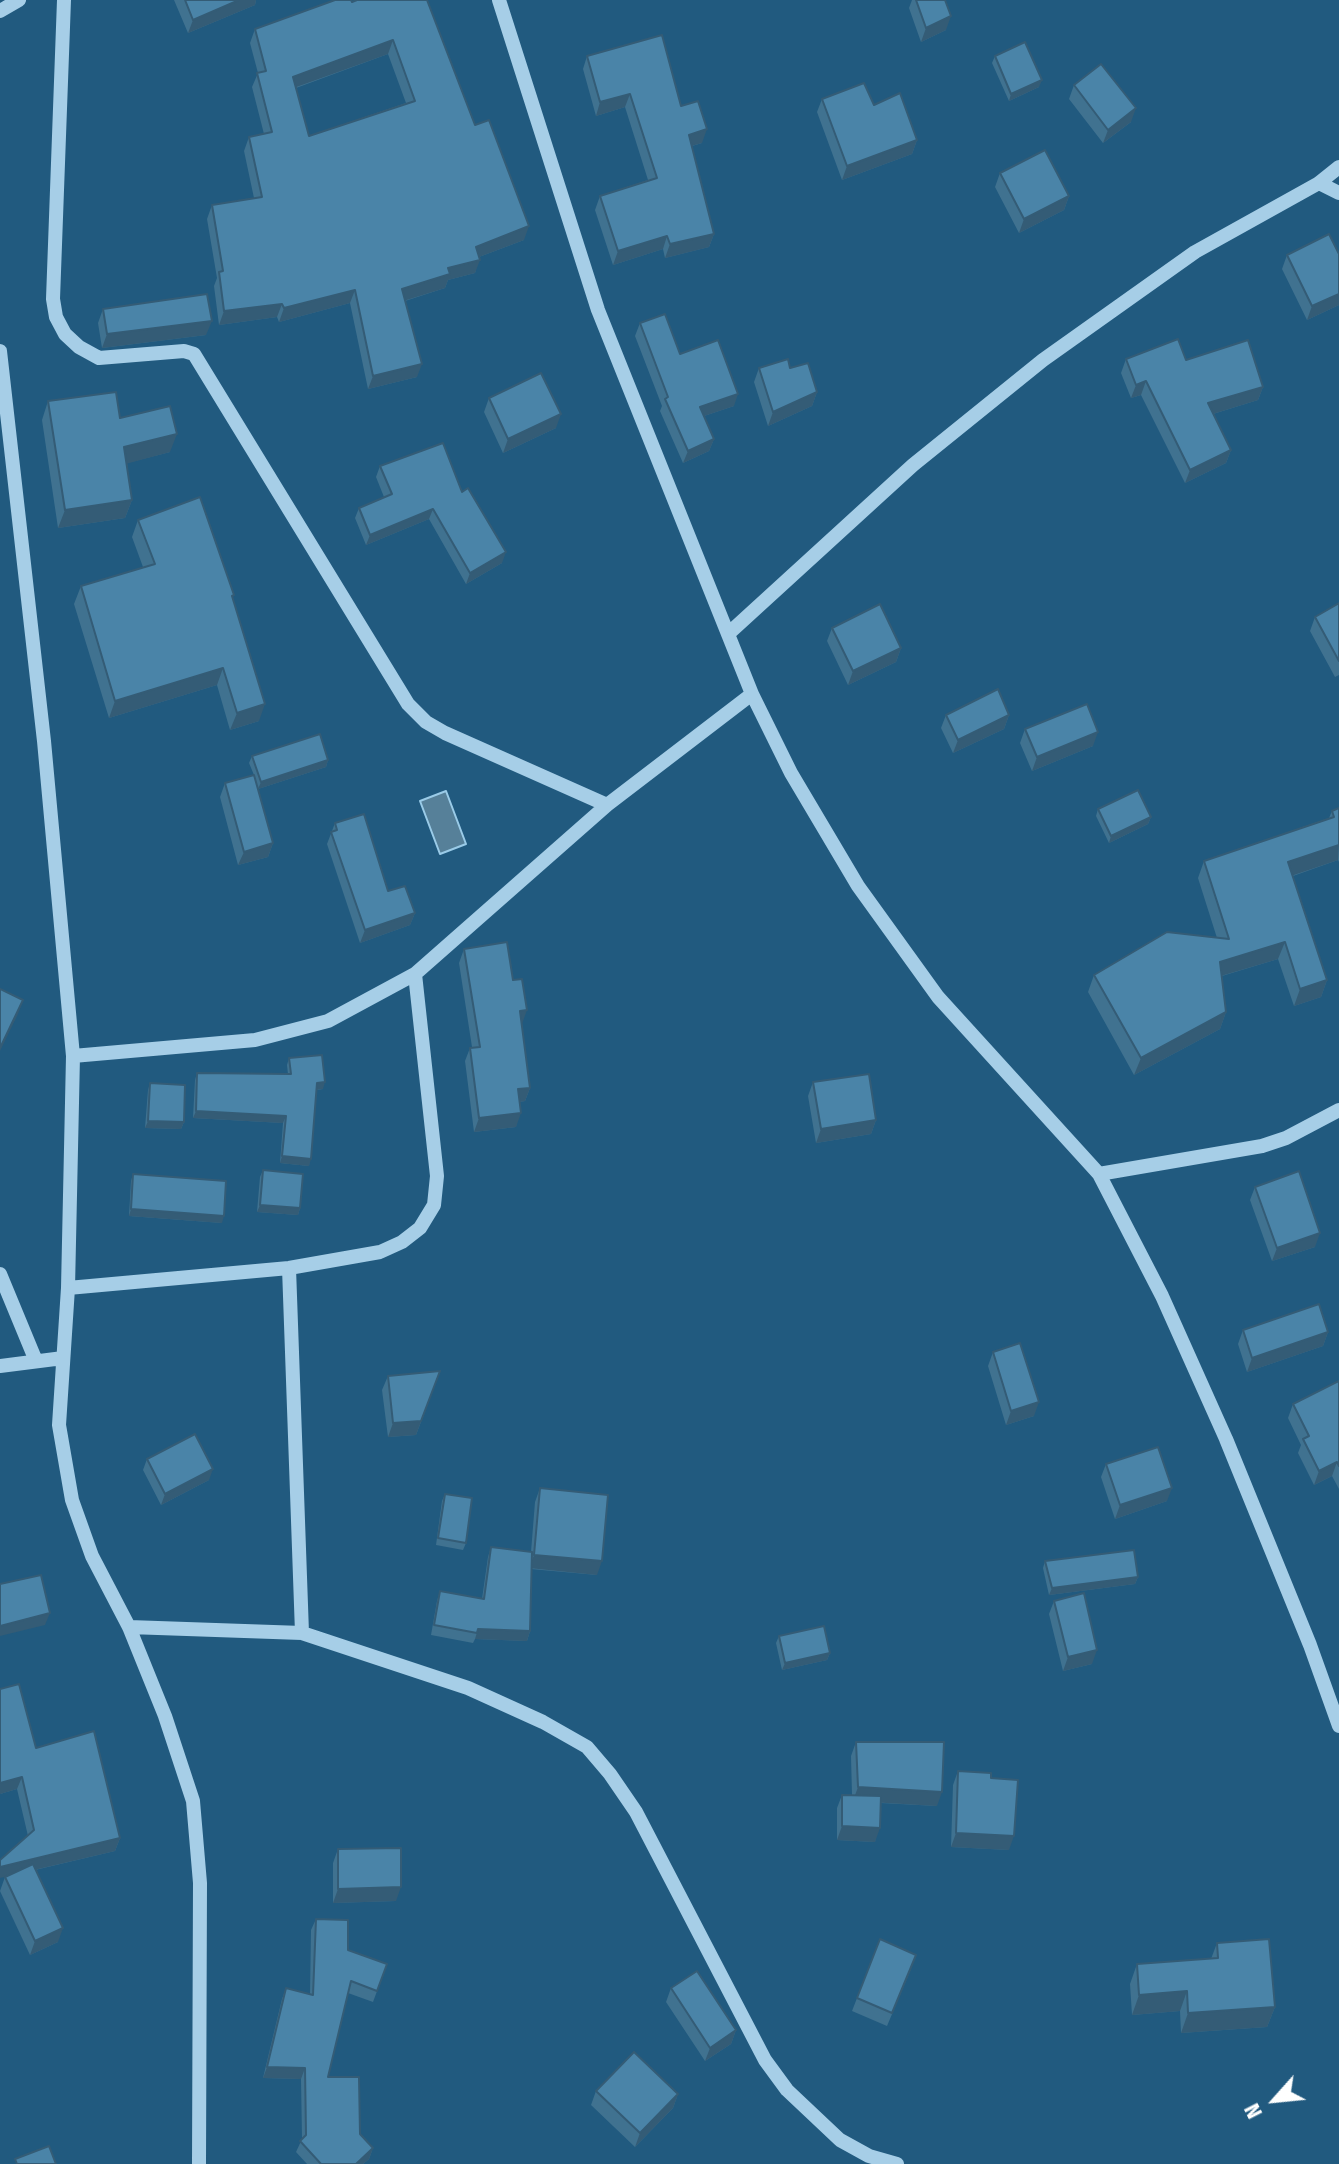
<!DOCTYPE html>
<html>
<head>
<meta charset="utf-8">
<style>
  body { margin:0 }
  #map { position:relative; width:1339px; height:2164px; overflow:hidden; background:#215a7f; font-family:"Fira Sans Condensed",sans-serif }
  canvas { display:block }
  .north { position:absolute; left:1235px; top:2060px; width:80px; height:80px; -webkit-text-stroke:6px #215a7f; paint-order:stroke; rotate:243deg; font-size:22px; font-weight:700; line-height:32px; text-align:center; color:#fff }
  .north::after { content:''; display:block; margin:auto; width:28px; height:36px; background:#fff; clip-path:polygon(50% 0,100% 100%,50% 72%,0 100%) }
</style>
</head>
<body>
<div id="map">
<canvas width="1339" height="2164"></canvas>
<div class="north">N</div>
</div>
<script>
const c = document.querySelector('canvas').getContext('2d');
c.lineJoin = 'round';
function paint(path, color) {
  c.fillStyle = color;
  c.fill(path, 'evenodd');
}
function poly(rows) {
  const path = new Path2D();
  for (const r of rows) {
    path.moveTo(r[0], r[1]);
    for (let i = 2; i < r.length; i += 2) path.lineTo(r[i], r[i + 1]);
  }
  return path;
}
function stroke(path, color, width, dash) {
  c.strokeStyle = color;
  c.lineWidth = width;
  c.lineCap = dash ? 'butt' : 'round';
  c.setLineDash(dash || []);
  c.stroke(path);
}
const water = poly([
  [446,791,466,844,440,854,420,801,446,791]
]);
paint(water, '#568099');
stroke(water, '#9acbe8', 2);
stroke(poly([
  [64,0,53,299,56,317,65,334,79,347,99,358,184,351,194,354,408,704,426,722,445,733,607,805],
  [499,0,598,310,752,694,791,773,858,886,938,997,1099,1174,1162,1296,1226,1439,1310,1645,1339,1726],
  [0,11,19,0],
  [1319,183,1339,193],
  [0,351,44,741,73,1056,68,1288,59,1425,72,1500,92,1556,129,1627,165,1716,193,1801,200,1883,199,2164],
  [728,634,913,465,1043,360,1195,252,1319,183,1339,167],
  [73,1056,255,1040,328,1021,415,974,607,805,752,694],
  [1099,1174,1262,1146,1286,1138,1339,1110],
  [289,1268,302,1633],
  [0,1274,36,1361],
  [68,1288,289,1268,380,1252,402,1242,420,1228,434,1205,437,1176,415,974],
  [0,1366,63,1358],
  [129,1627,302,1633,468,1688,543,1722,587,1747,610,1774,636,1812,765,2060,787,2090,840,2140,869,2156,897,2164]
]), '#a6cee7', 14);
paint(poly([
  [174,0,256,0,255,5,188,33],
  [357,0,475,125,524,240,479,257,475,273,448,280,445,288,405,301,417,377,368,389,350,303,279,322,277,317,219,325,214,286,217,278,207,219,212,205,254,198,244,151,249,137,264,134,252,87,258,73,250,43,255,29],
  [388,54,406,103,309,136,296,88],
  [912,0,945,0,946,30,921,42,909,8],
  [587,56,681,106,702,143,692,146,714,234,709,247,665,258,663,249,613,265,595,210,600,196,648,180,625,107,596,116,583,69],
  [995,56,1039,87,1009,101,992,63],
  [1074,85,1131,122,1103,143,1069,99],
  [822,99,874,105,917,140,912,154,842,180,817,112],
  [1000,173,1069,196,1064,210,1019,233,995,187],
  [1339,254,1339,305,1307,320,1282,269,1287,255],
  [103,309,206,335,102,348,98,323],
  [640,323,680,354,734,406,704,416,714,439,709,451,683,463,660,411,662,406,635,336],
  [1126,359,1186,360,1263,387,1258,400,1213,414,1231,450,1226,463,1185,483,1141,395,1131,398,1121,373],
  [759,368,790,368,817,392,812,406,768,426,754,382],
  [489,398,556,428,503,453,484,412],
  [48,401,120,418,170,452,127,463,132,500,125,518,58,528,42,420],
  [380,466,462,492,502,563,466,584,429,519,366,545,355,518,359,508,384,497,376,477],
  [138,520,233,599,259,721,230,730,217,685,109,718,74,604,81,586,143,567,132,537],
  [1339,603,1339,675,1335,677,1310,631,1315,617],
  [832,628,901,648,896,662,848,685,827,641],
  [946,715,1009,715,1004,729,953,753,941,728],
  [1025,729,1093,746,1032,771,1020,743],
  [252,756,328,760,326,767,258,789,273,843,268,857,238,865,220,797,225,783,254,775,249,763],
  [1339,808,1339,862,1338,860,1293,876,1327,980,1321,997,1294,1006,1278,959,1222,976,1226,1012,1220,1029,1134,1075,1088,992,1094,975,1217,938,1198,878,1204,861,1329,818,1332,811],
  [1098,809,1151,817,1148,824,1109,843,1096,816],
  [335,823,388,891,415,913,410,925,360,943,327,844],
  [464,949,513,980,522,1024,530,1088,525,1101,519,1102,516,1127,474,1132,465,1061,470,1048,472,1047,459,963],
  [289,1058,323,1089,317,1090,309,1166,280,1163,283,1123,193,1118,195,1080,197,1073,288,1074,287,1065],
  [813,1082,876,1120,871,1134,816,1143,808,1096],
  [150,1083,184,1122,181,1129,145,1128,148,1090],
  [263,1170,300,1208,298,1215,257,1212,260,1177],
  [133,1174,222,1223,129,1216,131,1181],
  [1255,1187,1315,1247,1272,1261,1250,1200],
  [1243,1330,1328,1332,1323,1346,1247,1372,1238,1344],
  [993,1352,1034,1416,1006,1425,988,1366],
  [388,1376,435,1385,416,1435,388,1437,382,1390],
  [1339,1381,1339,1489,1332,1476,1314,1485,1298,1453,1301,1445,1288,1418,1293,1404],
  [147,1459,209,1480,161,1505,143,1470],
  [1106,1464,1167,1501,1115,1519,1101,1477],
  [540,1488,597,1575,531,1569,530,1631,527,1641,475,1639,473,1643,431,1635,437,1601,440,1591,482,1599,488,1557,491,1547,531,1552,535,1502],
  [445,1494,466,1543,463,1550,436,1545,442,1501],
  [1045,1561,1138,1577,1135,1584,1049,1595,1043,1568],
  [1054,1601,1092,1664,1063,1671,1049,1614],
  [779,1636,830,1653,827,1660,782,1670,776,1643],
  [856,1742,937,1806,881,1803,875,1842,837,1840,837,1808,842,1795,852,1795,851,1756],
  [36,1748,120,1838,115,1851,35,1870,58,1942,30,1955,0,1891,5,1877,28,1836,17,1789,0,1794],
  [958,1771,991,1778,1009,1850,951,1847,953,1785],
  [338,1849,396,1901,333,1903,333,1863],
  [316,1919,348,1950,387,1964,373,2002,348,1993,328,2077,360,2134,373,2148,369,2159,363,2164,307,2164,296,2152,302,2139,301,2079,263,2078,282,1999,286,1988,310,1994,311,1930],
  [880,1939,911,1969,887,2026,852,2011],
  [1217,1943,1275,2007,1267,2027,1181,2033,1180,2011,1132,2015,1130,1984,1137,1964,1211,1959],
  [671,1988,736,2030,731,2044,705,2061,666,2002],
  [596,2091,678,2094,673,2108,635,2147,591,2105]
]), '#407290');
paint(poly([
  [239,0,256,0,255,5,188,33,193,20],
  [951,16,946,30,921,42,926,28],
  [393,40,388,54,288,90,293,77],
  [1042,80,1039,87,1009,101,1011,94],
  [630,94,625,107,596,116,600,102],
  [1136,108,1131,122,1103,143,1108,130],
  [707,129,702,143,684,148,689,135],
  [917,140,912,154,842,180,847,166],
  [1069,196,1064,210,1019,233,1024,219],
  [529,226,524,240,471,260,476,247],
  [714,234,709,247,665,258,670,244],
  [667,236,663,249,613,265,618,251],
  [480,260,475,273,448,280,445,288,397,303,402,289,448,268],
  [355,290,350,303,279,322,284,308],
  [1339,294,1339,305,1307,320,1312,306],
  [282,304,277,317,219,325,224,311],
  [212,321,206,335,102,348,107,334],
  [422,364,417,377,368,389,373,376],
  [1146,381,1141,395,1131,398,1136,385],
  [1263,387,1258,400,1203,417,1208,403],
  [817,392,812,406,768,426,773,412],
  [738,394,734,406,695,419,700,407],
  [561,414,556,428,503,453,508,439],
  [177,434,170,452,118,466,124,447],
  [714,439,709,451,683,463,688,451],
  [1231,450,1226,463,1185,483,1190,470],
  [132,500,125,518,58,528,65,510],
  [433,509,429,519,366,545,370,535],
  [506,552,502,563,466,584,470,573],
  [901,648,896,662,848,685,853,671],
  [223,668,217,685,109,718,115,701],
  [265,704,259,721,230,730,237,713],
  [1009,715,1004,729,953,753,958,740],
  [1098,732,1093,746,1032,771,1037,757],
  [328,760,326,767,258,789,261,782],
  [1151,817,1148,824,1109,843,1111,836],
  [273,843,268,857,238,865,244,852],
  [1339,845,1338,860,1282,879,1288,862],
  [415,913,410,925,360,943,365,930],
  [1285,942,1278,959,1214,978,1220,962],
  [1327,980,1321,997,1294,1006,1300,989],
  [23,1000,18,1014,0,1051,0,1048],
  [527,1010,522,1024,520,1011],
  [1226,1012,1220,1029,1134,1075,1141,1058],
  [325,1082,323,1089,315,1090,317,1083],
  [530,1088,525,1101,513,1103,518,1089],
  [196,1111,286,1116,283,1123,193,1118],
  [521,1113,516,1127,474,1132,479,1118],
  [876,1120,871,1134,816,1143,821,1129],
  [148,1121,184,1122,181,1129,145,1128],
  [282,1156,311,1159,309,1166,280,1163],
  [260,1205,300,1208,298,1215,257,1212],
  [131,1209,224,1216,222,1223,129,1216],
  [1320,1233,1315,1247,1272,1261,1277,1248],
  [1328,1332,1323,1346,1247,1372,1252,1358],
  [440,1371,416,1435,388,1437,393,1423],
  [1039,1402,1034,1416,1006,1425,1011,1411],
  [1337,1462,1332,1476,1314,1485,1319,1471],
  [213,1469,209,1480,161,1505,165,1494],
  [1172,1488,1167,1501,1115,1519,1120,1505],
  [534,1555,602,1561,597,1575,529,1568],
  [1138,1577,1135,1584,1049,1595,1052,1588],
  [50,1613,45,1625,0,1636,0,1626],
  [478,1629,530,1631,527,1641,475,1639],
  [1097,1650,1092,1664,1063,1671,1068,1657],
  [830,1653,827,1660,782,1670,785,1663],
  [22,1777,17,1789,0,1794,0,1783],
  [858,1787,942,1792,937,1806,853,1801],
  [842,1826,880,1828,875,1842,837,1840],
  [956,1833,1014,1836,1009,1850,951,1847],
  [120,1838,115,1851,0,1878,0,1867],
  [401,1887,396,1901,333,1903,338,1889],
  [63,1928,58,1942,30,1955,35,1941],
  [1187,1991,1180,2011,1132,2015,1139,1995],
  [1275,2007,1267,2027,1181,2033,1188,2013],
  [736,2030,731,2044,705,2061,710,2048],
  [267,2067,305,2068,301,2079,263,2078],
  [678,2094,673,2108,635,2147,640,2133],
  [373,2148,369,2159,363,2164,356,2164]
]), '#345c76');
const building = poly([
  [185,0,239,0,193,20,185,0],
  [335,0,351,0,352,2,357,0,427,0,475,125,489,120,529,226,476,247,480,260,448,268,450,274,402,289,422,364,373,376,355,290,284,308,282,304,224,311,219,272,223,271,212,205,262,197,249,137,272,132,257,73,266,71,255,29,335,0],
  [393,40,415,101,309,136,293,77,393,40],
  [916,0,945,0,951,16,926,28,916,0],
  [662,35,681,106,698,101,707,129,689,135,714,234,670,244,667,236,618,251,600,196,657,178,630,94,600,102,587,56,662,35],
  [1025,42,1042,80,1011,94,995,56,1025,42],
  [1101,64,1136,108,1108,130,1074,85,1101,64],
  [864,83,874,105,900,93,917,140,847,166,822,99,864,83],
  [1045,150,1069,196,1024,219,1000,173,1045,150],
  [1329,234,1339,254,1339,294,1312,306,1287,255,1329,234],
  [207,294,212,321,107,334,103,309,207,294],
  [665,314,680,354,718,340,738,394,700,407,714,439,688,451,665,399,668,397,640,323,665,314],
  [1178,339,1186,360,1248,340,1263,387,1208,403,1231,450,1190,470,1146,381,1136,385,1126,359,1178,339],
  [788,359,790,368,808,363,817,392,773,412,759,368,788,359],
  [541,373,561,414,508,439,489,398,541,373],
  [116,392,120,418,170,406,177,434,124,447,132,500,65,510,48,401,116,392],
  [443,443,462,492,468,488,506,552,470,573,433,509,370,535,359,508,392,494,380,466,443,443],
  [200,497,234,595,232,596,265,704,237,713,223,668,115,701,81,586,155,564,138,520,200,497],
  [1339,603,1339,661,1315,617,1339,603],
  [880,604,901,648,853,671,832,628,880,604],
  [998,689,1009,715,958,740,946,715,998,689],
  [1087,704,1098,732,1037,757,1025,729,1087,704],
  [320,734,328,760,261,782,252,756,320,734],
  [254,775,273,843,244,852,225,783,254,775],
  [1138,790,1151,817,1111,836,1098,809,1138,790],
  [1339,808,1339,845,1288,862,1327,980,1300,989,1285,942,1220,962,1226,1012,1141,1058,1094,975,1167,932,1229,939,1204,861,1334,817,1332,811,1339,808],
  [364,814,388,891,405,886,415,913,365,930,331,832,337,830,335,823,364,814],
  [507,942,513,980,522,979,527,1010,520,1011,530,1088,518,1089,521,1113,479,1118,470,1048,480,1047,464,949,507,942],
  [0,989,23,1000,0,1048,0,989],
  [322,1055,325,1082,317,1083,311,1159,282,1156,286,1116,196,1111,197,1073,291,1074,289,1058,322,1055],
  [869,1074,876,1120,821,1129,813,1082,869,1074],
  [150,1083,185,1085,184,1122,148,1121,150,1083],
  [263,1170,303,1174,300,1208,260,1205,263,1170],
  [1299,1171,1320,1233,1277,1248,1255,1187,1299,1171],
  [133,1174,226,1181,224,1216,131,1209,133,1174],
  [1319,1304,1328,1332,1252,1358,1243,1330,1319,1304],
  [1020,1343,1039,1402,1011,1411,993,1352,1020,1343],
  [440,1371,421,1421,393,1423,388,1376,440,1371],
  [1339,1381,1339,1466,1337,1462,1319,1471,1303,1439,1309,1436,1293,1404,1339,1381],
  [195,1434,213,1469,165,1494,147,1459,195,1434],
  [1158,1447,1172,1488,1120,1505,1106,1464,1158,1447],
  [540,1488,608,1495,602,1561,534,1555,540,1488],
  [445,1494,472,1498,466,1543,438,1538,445,1494],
  [491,1547,532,1552,530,1631,478,1629,477,1633,434,1625,440,1591,484,1599,491,1547],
  [1134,1550,1138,1577,1052,1588,1045,1561,1134,1550],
  [41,1575,50,1613,0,1626,0,1584,41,1575],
  [1084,1593,1097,1650,1068,1657,1054,1601,1084,1593],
  [824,1626,830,1653,785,1663,779,1636,824,1626],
  [19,1684,36,1748,94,1731,120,1838,0,1867,0,1860,34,1830,22,1777,0,1783,0,1689,19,1684],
  [856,1742,944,1742,942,1792,858,1787,856,1742],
  [958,1771,991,1773,991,1778,1018,1780,1014,1836,956,1833,958,1771],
  [842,1795,881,1796,880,1828,842,1826,842,1795],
  [401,1848,401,1887,338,1889,338,1849,401,1848],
  [33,1864,63,1928,35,1941,5,1877,33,1864],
  [316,1919,348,1920,348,1950,387,1964,377,1991,351,1981,328,2077,359,2077,360,2134,373,2148,356,2164,321,2164,300,2141,306,2135,305,2068,267,2067,286,1988,313,1995,316,1919],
  [880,1939,916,1955,892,2013,857,1998,880,1939],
  [1269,1939,1275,2007,1188,2013,1187,1991,1139,1995,1137,1964,1218,1958,1217,1943,1269,1939],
  [697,1971,736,2030,710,2048,671,1988,697,1971],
  [634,2052,678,2094,640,2133,596,2091,634,2052],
  [49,2146,56,2164,17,2164,15,2159,49,2146]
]);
paint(building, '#4a84a8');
stroke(building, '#345c76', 2);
</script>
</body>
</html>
